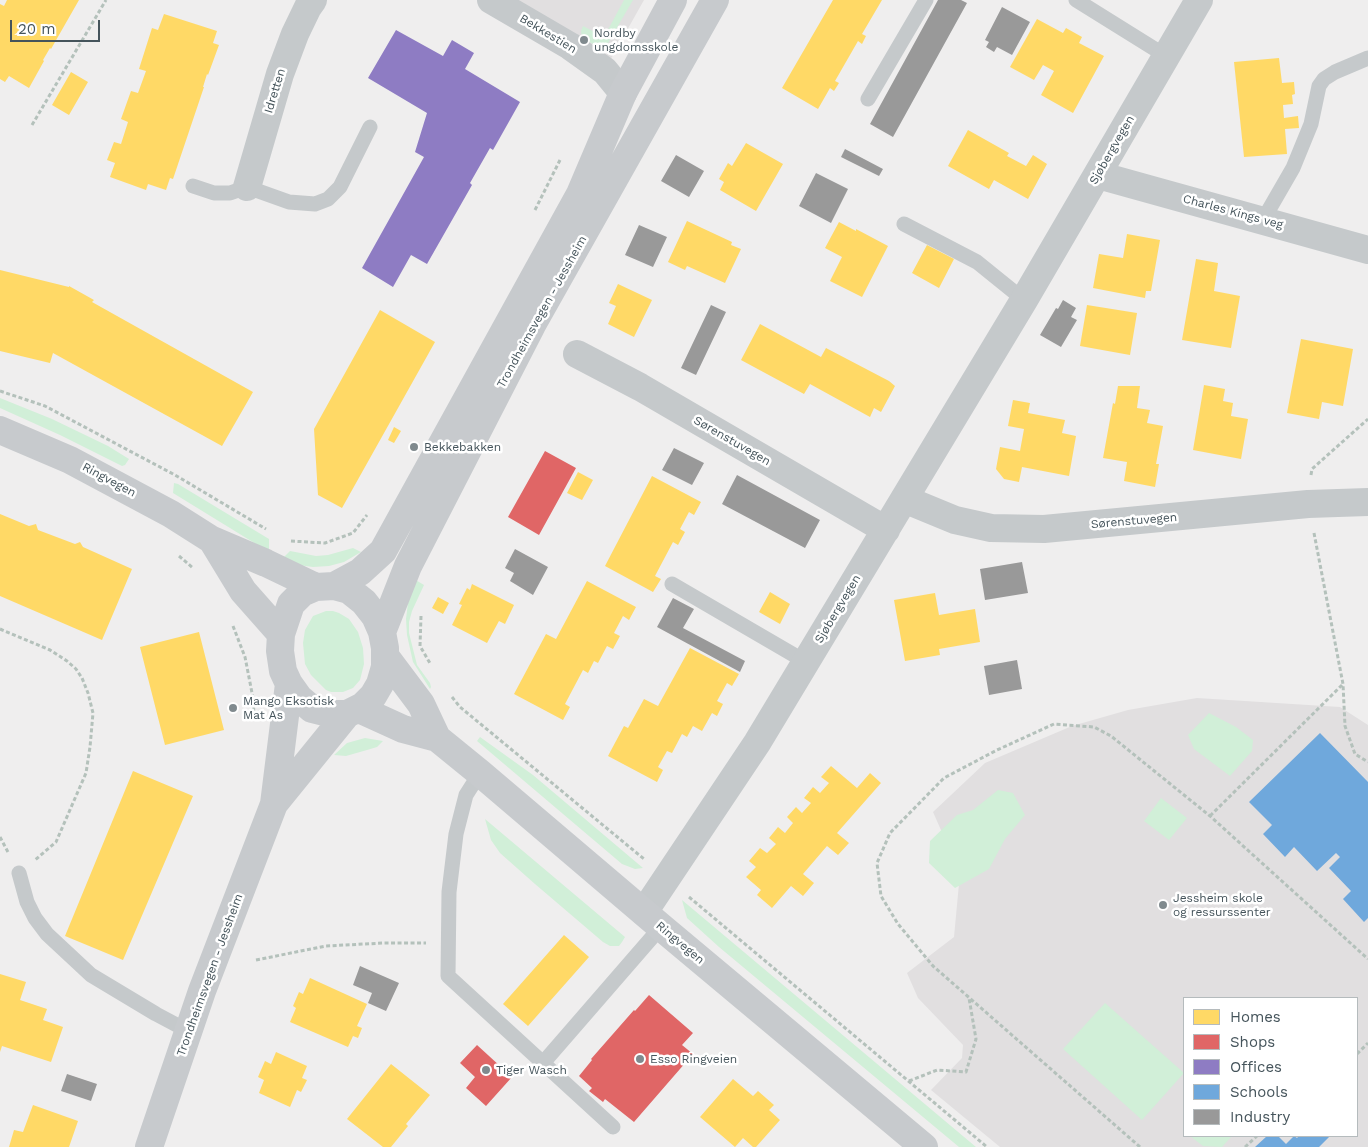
<!DOCTYPE html>
<html>
<head>
<meta charset="utf-8">
<style>
  body { margin:0 }
  #map { position:relative; width:1368px; height:1147px; overflow:hidden; background:#efeeee; font-family:"Work Sans",sans-serif }
  canvas { display:block }
  .legend { position:absolute; left:1183px; top:997px; width:175px; height:140px; box-sizing:border-box; background:#fff; border:1px solid #b5bbbd; margin:0; padding:6px 9px; list-style:none; font-size:15px; color:#45545b }
  .legend li { display:flex; align-items:center; gap:10px; height:25px }
  .legend b { width:25px; border:1px solid #b5bbbd }
  .scale { position:absolute; left:10px; top:20px; width:90px; height:22px; box-sizing:border-box; border:2px solid #45545b; border-top:0; padding-left:6px; font-size:15px; line-height:18px; white-space:nowrap; color:#45545b; -webkit-text-stroke:4px #fff; paint-order:stroke }
</style>
</head>
<body>
<div id="map">
<canvas width="1368" height="1147"></canvas>
<ul class="legend">
<li><b style="height:14px;background:#ffd966"></b>Homes</li>
<li><b style="height:14px;background:#e06666"></b>Shops</li>
<li><b style="height:14px;background:#8e7cc3"></b>Offices</li>
<li><b style="height:14px;background:#6fa8dc"></b>Schools</li>
<li><b style="height:14px;background:#999"></b>Industry</li>
</ul>
<div class="scale">20 m</div>
</div>
<script>
const c = document.querySelector('canvas').getContext('2d');
c.lineJoin = 'round';
function paint(path, color) {
  c.fillStyle = color;
  c.fill(path, 'evenodd');
}
function poly(rows) {
  const path = new Path2D();
  for (const r of rows) {
    path.moveTo(r[0], r[1]);
    for (let i = 2; i < r.length; i += 2) path.lineTo(r[i], r[i + 1]);
  }
  return path;
}
function stroke(path, color, width, dash) {
  c.strokeStyle = color;
  c.lineWidth = width;
  c.lineCap = dash ? 'butt' : 'round';
  c.setLineDash(dash || []);
  c.stroke(path);
}
function label(font, color, halo, rows, align = 'center') {
  c.font = font + ' "Work Sans",sans-serif';
  c.lineWidth = 5;
  c.setLineDash([]);
  c.textBaseline = 'middle';
  c.strokeStyle = halo;
  c.fillStyle = color;
  for (const [text, x, y, turn = 0] of rows) {
    c.save();
    c.translate(x, y);
    c.rotate((+turn || 0) * Math.PI / 180);
    c.textAlign = isNaN(turn) ? turn : align;
    if (halo) c.strokeText(text, 0, 0);
    c.fillText(text, 0, 0);
    c.restore();
  }
}
paint(poly([
  [495,0,644,0,599,80],
  [1197,698,1340,707,1368,725,1368,1147,1000,1147,931,1090,962,1058,963,1045,918,998,907,973,954,937,960,873,933,812,985,763,1072,726,1128,710],
  [1184,998,1357,998,1357,1136,1184,1136]
]), '#e1dfe0');
paint(poly([
  [624,0,633,0,604,50,582,38,581,31,583,26,604,37],
  [0,398,52,419,108,446,129,459,125,465,122,466,60,435,0,408],
  [174,483,178,484,269,539,269,552,173,493],
  [353,548,361,552,344,562,329,566,313,567,298,565,282,559,290,551,316,556,328,555],
  [414,579,424,585,412,611,409,622,409,633,417,665,430,683,431,687,430,689,413,662,407,635,406,619,408,603],
  [326,611,333,611,339,613,349,619,358,632,363,648,364,664,360,680,353,688,343,692,331,692,326,690,311,675,305,664,303,643,305,630,313,616],
  [1209,713,1236,727,1253,740,1252,751,1230,776,1194,749,1188,735],
  [480,737,533,775,643,868,635,869,622,864,477,741],
  [365,738,383,741,377,747,367,750,346,756,334,755,347,743],
  [998,790,1013,793,1025,815,1005,839,989,869,955,888,929,863,930,841,957,815,973,810],
  [1161,798,1187,818,1169,840,1144,821],
  [485,819,625,937,622,942,619,946,610,946,603,942,535,884,500,853,491,840],
  [682,900,976,1147,959,1147,719,947,687,918],
  [1105,1003,1184,1073,1142,1120,1063,1049],
  [1190,1136,1232,1136,1222,1147,1203,1146]
]), '#d1efd8');
paint(poly([
  [7,0,79,0,51,49,50,48,43,60,44,61,29,88,9,76,5,82,0,79,0,4,4,6],
  [833,0,882,0,862,34,866,36,862,44,858,41,835,81,839,83,834,91,830,88,818,109,782,88],
  [164,14,217,31,213,43,219,45,208,75,207,74,203,87,204,87,173,179,170,178,166,190,148,184,146,190,110,177,115,163,107,160,114,142,121,144,128,122,121,119,131,91,138,93,146,71,139,69,152,28,158,30],
  [1037,19,1063,33,1066,28,1082,37,1079,43,1104,56,1073,113,1041,95,1054,71,1043,65,1034,80,1010,67],
  [1279,58,1282,83,1294,82,1295,94,1292,95,1293,104,1283,105,1284,118,1298,116,1299,128,1285,129,1287,154,1244,157,1234,62],
  [71,72,88,82,69,115,52,105],
  [968,130,1009,153,1007,156,1026,166,1033,155,1047,164,1028,199,994,180,989,189,948,166],
  [746,143,783,164,756,211,720,190,724,182,719,179,728,163,732,166],
  [687,221,732,242,731,245,741,249,725,283,687,266,685,270,668,262],
  [839,222,856,231,856,229,888,246,862,297,830,281,842,257,825,248],
  [1127,234,1160,240,1151,291,1146,291,1145,298,1093,288,1099,254,1123,258],
  [927,245,954,259,939,288,912,273],
  [1196,259,1218,263,1214,291,1240,296,1231,348,1182,340],
  [0,270,69,287,69,286,94,300,92,302,253,392,222,446,53,353,50,363,0,351],
  [618,284,652,300,634,337,608,324,616,306,609,303],
  [1087,305,1137,313,1130,355,1080,346],
  [380,310,435,342,342,508,318,495,314,429],
  [760,324,821,357,826,348,889,381,895,386,881,412,874,408,870,417,810,384,804,394,741,360],
  [1301,339,1353,349,1343,406,1322,402,1319,419,1287,413],
  [1204,385,1225,389,1223,401,1233,403,1231,416,1248,419,1241,459,1193,450],
  [1118,386,1140,386,1137,408,1150,410,1147,423,1163,426,1156,464,1159,464,1155,487,1124,481,1127,462,1103,458,1113,403,1115,404],
  [1013,400,1030,403,1028,413,1065,420,1062,433,1076,436,1069,476,1022,467,1019,482,1004,479,996,469,1000,447,1020,451,1024,429,1008,426],
  [394,427,401,431,394,443,388,440],
  [578,472,593,480,582,500,567,493],
  [652,476,701,502,694,515,689,512,680,529,685,532,678,545,673,542,655,576,661,579,653,592,605,566],
  [0,514,29,526,36,524,38,530,75,544,80,542,83,547,132,569,102,640,0,596],
  [587,581,636,607,629,620,623,616,614,633,620,636,613,649,607,646,598,663,594,661,588,673,583,670,565,704,570,707,563,720,514,694,546,634,556,639],
  [472,584,514,605,505,624,499,621,487,643,452,625,462,605,459,604,467,588,470,590],
  [770,592,790,604,780,624,759,612],
  [935,593,939,615,975,609,980,642,939,649,940,655,905,661,894,600],
  [438,597,449,603,443,614,432,608],
  [199,632,224,730,165,745,140,647],
  [690,648,739,674,732,686,727,683,717,701,723,704,717,716,712,713,702,731,693,726,687,737,682,734,672,753,667,751,658,767,663,770,657,782,608,756,624,726,628,728,644,699,658,706],
  [831,766,857,788,870,773,881,783,837,833,849,843,838,855,827,846,803,874,814,883,803,896,791,886,772,908,757,895,761,890,746,877,756,867,749,861,760,848,767,853,776,844,769,838,778,827,785,833,793,823,787,817,796,807,802,813,811,803,804,798,813,787,820,793,829,783,821,777],
  [133,771,193,796,123,960,65,936],
  [564,935,589,957,528,1026,503,1004],
  [0,974,26,982,20,1000,47,1009,43,1020,63,1027,51,1062,2,1046,0,1052],
  [310,978,367,1004,357,1026,362,1028,358,1038,353,1036,348,1047,290,1022,296,1008,293,1006,299,992,303,994],
  [276,1052,307,1066,302,1078,307,1080,301,1092,297,1090,290,1107,259,1093,264,1080,258,1077,265,1061,271,1064],
  [391,1064,430,1095,406,1124,408,1126,391,1147,383,1147,347,1119],
  [733,1079,753,1096,758,1091,774,1105,769,1110,780,1120,756,1147,753,1147,743,1138,735,1147,700,1117],
  [33,1105,78,1121,69,1147,9,1147,14,1130,23,1132]
]), '#ffd966');
paint(poly([
  [545,451,576,468,539,535,508,517],
  [649,995,693,1033,682,1045,693,1054,634,1122,605,1099,603,1102,589,1091,592,1088,579,1076,592,1060,591,1059,634,1010,635,1011],
  [477,1045,512,1077,486,1106,466,1088,475,1077,460,1063]
]), '#e06666');
paint(poly([
  [396,30,443,56,452,40,474,53,465,69,520,102,493,150,490,148,470,183,472,185,427,264,411,255,393,287,362,268,424,157,415,152,427,113,368,78]
]), '#8e7cc3');
paint(poly([
  [1320,733,1368,782,1368,918,1364,922,1343,899,1351,891,1329,868,1340,857,1336,853,1317,871,1294,847,1285,857,1263,834,1272,825,1249,802],
  [1267,1136,1278,1136,1286,1144,1294,1136,1297,1138,1299,1136,1330,1136,1319,1147,1255,1147]
]), '#6fa8dc');
paint(poly([
  [938,0,961,0,967,3,893,137,870,124],
  [1002,7,1030,22,1012,55,997,47,994,52,986,47,989,42,985,40],
  [845,149,883,169,879,176,841,157],
  [676,155,704,171,689,197,661,181],
  [816,173,848,189,831,223,799,206],
  [639,225,667,237,653,267,625,255],
  [1063,300,1076,308,1071,317,1077,320,1061,347,1040,335,1056,308,1058,309],
  [711,305,726,312,696,375,681,368],
  [674,448,704,463,692,485,662,470],
  [737,475,820,520,805,548,722,504],
  [515,549,548,567,533,595,510,581,514,573,505,568],
  [1022,562,1028,593,985,600,980,569],
  [673,598,694,609,683,628,745,661,740,672,657,627],
  [1017,660,1022,689,989,695,984,666],
  [360,966,399,983,386,1011,368,1003,372,993,353,985],
  [67,1074,97,1084,91,1101,61,1091]
]), '#999');
stroke(poly([
  [32,125,106,0],
  [535,210,560,160],
  [0,391,45,406,175,475,266,529],
  [1311,475,1312,469,1368,419],
  [1314,533,1343,684,1345,726,1355,754,1368,762],
  [291,541,325,543,353,533,367,515],
  [179,556,193,568],
  [421,616,420,646,431,665],
  [233,626,245,657,253,698,254,715],
  [0,629,50,650,67,661,76,669,82,678,88,693,93,713,90,747,86,773,56,842,35,860],
  [452,697,460,707,644,859],
  [1210,816,1342,685],
  [0,837,9,854],
  [689,897,987,1147],
  [256,960,326,946,384,943,426,943],
  [1357,1054,1368,1043],
  [909,1081,937,1070,966,1072,976,1039,969,998],
  [1140,1147,933,966,898,924,881,896,877,863,890,833,944,778,997,750,1054,724,1094,727,1111,736,1210,816,1368,959],
  [1245,1147,1257,1136]
]), '#b4c1bb', 3, [4, 2.5]);
stroke(poly([
  [1076,0,1166,56],
  [868,99,926,0],
  [193,186,214,193,230,193,247,187,289,202,315,204,328,199,340,187,370,127],
  [1263,220,1293,168,1311,124,1319,86,1324,79,1335,72,1368,58],
  [904,224,977,262,1024,300],
  [672,584,806,662],
  [480,773,466,795,456,834,449,892,448,976,613,1127],
  [19,873,27,902,35,918,47,934,91,975,156,1014,188,1031],
  [543,1063,661,927]
]), '#c5c9cb', 15);
stroke(poly([
  [491,0,570,46,605,71,623,93],
  [1098,175,1368,250],
  [247,187,280,74,295,34,308,7,313,0],
  [577,354,640,387,886,530],
  [904,499,955,520,991,528,1044,529,1308,504,1368,502],
  [644,912,757,743,1024,300,1199,0]
]), '#c5c9cb', 28);
stroke(poly([
  [0,430,70,460,171,514,212,540,266,563,316,587],
  [212,540,243,591,281,634],
  [334,586,360,572,383,551,580,194,623,93,673,0],
  [334,586,349,590,364,602,375,616,382,632,385,648,385,667,380,684,373,696,363,706,347,714,332,714,312,709,299,698,289,684,283,671,280,651,281,634,291,604,302,593,316,587,334,586],
  [382,632,408,566,532,325,715,0],
  [385,656,421,704,437,738],
  [359,709,403,729,437,738,480,773,661,927,924,1147],
  [274,804,347,714],
  [149,1147,202,991,274,804,289,684]
]), '#c7cacd', 28);
for (const [x, y, r, color] of [
  [584,40,5,"#808a8e"],
  [414,447,5,"#808a8e"],
  [233,708,5,"#808a8e"],
  [1163,905,5,"#808a8e"],
  [640,1059,5,"#808a8e"],
  [486,1070,5,"#808a8e"]
]) {
  const dot = new Path2D();
  dot.arc(x, y, r, 0, 2 * Math.PI);
  c.fillStyle = color;
  c.fill(dot);
  stroke(dot, '#fff', 2);
}
label('12px', '#45545b', '#fff', [
  ["Nordby",594,33],
  ["ungdomsskole",594,47],
  ["Bekkebakken",424,447],
  ["Mango Eksotisk",243,701],
  ["Mat As",243,715],
  ["Jessheim skole",1173,898],
  ["og ressurssenter",1173,912],
  ["Esso Ringveien",650,1059],
  ["Tiger Wasch",496,1070]
], 'left');
label('12px', '#45545b', '#fff', [
  ["Bekkestien",548,34,31],
  ["Idretten",275,91,-73],
  ["Sjøbergvegen",1112,150,-60],
  ["Charles Kings veg",1233,212,15],
  ["Trondheimsvegen - Jessheim",542,312,-61],
  ["Sørenstuvegen",732,441,30],
  ["Ringvegen",109,480,28],
  ["Sørenstuvegen",1134,521,-5],
  ["Sjøbergvegen",838,609,-59],
  ["Ringvegen",680,943,40],
  ["Trondheimsvegen - Jessheim",210,975,-70]
]);
</script>
</body>
</html>
